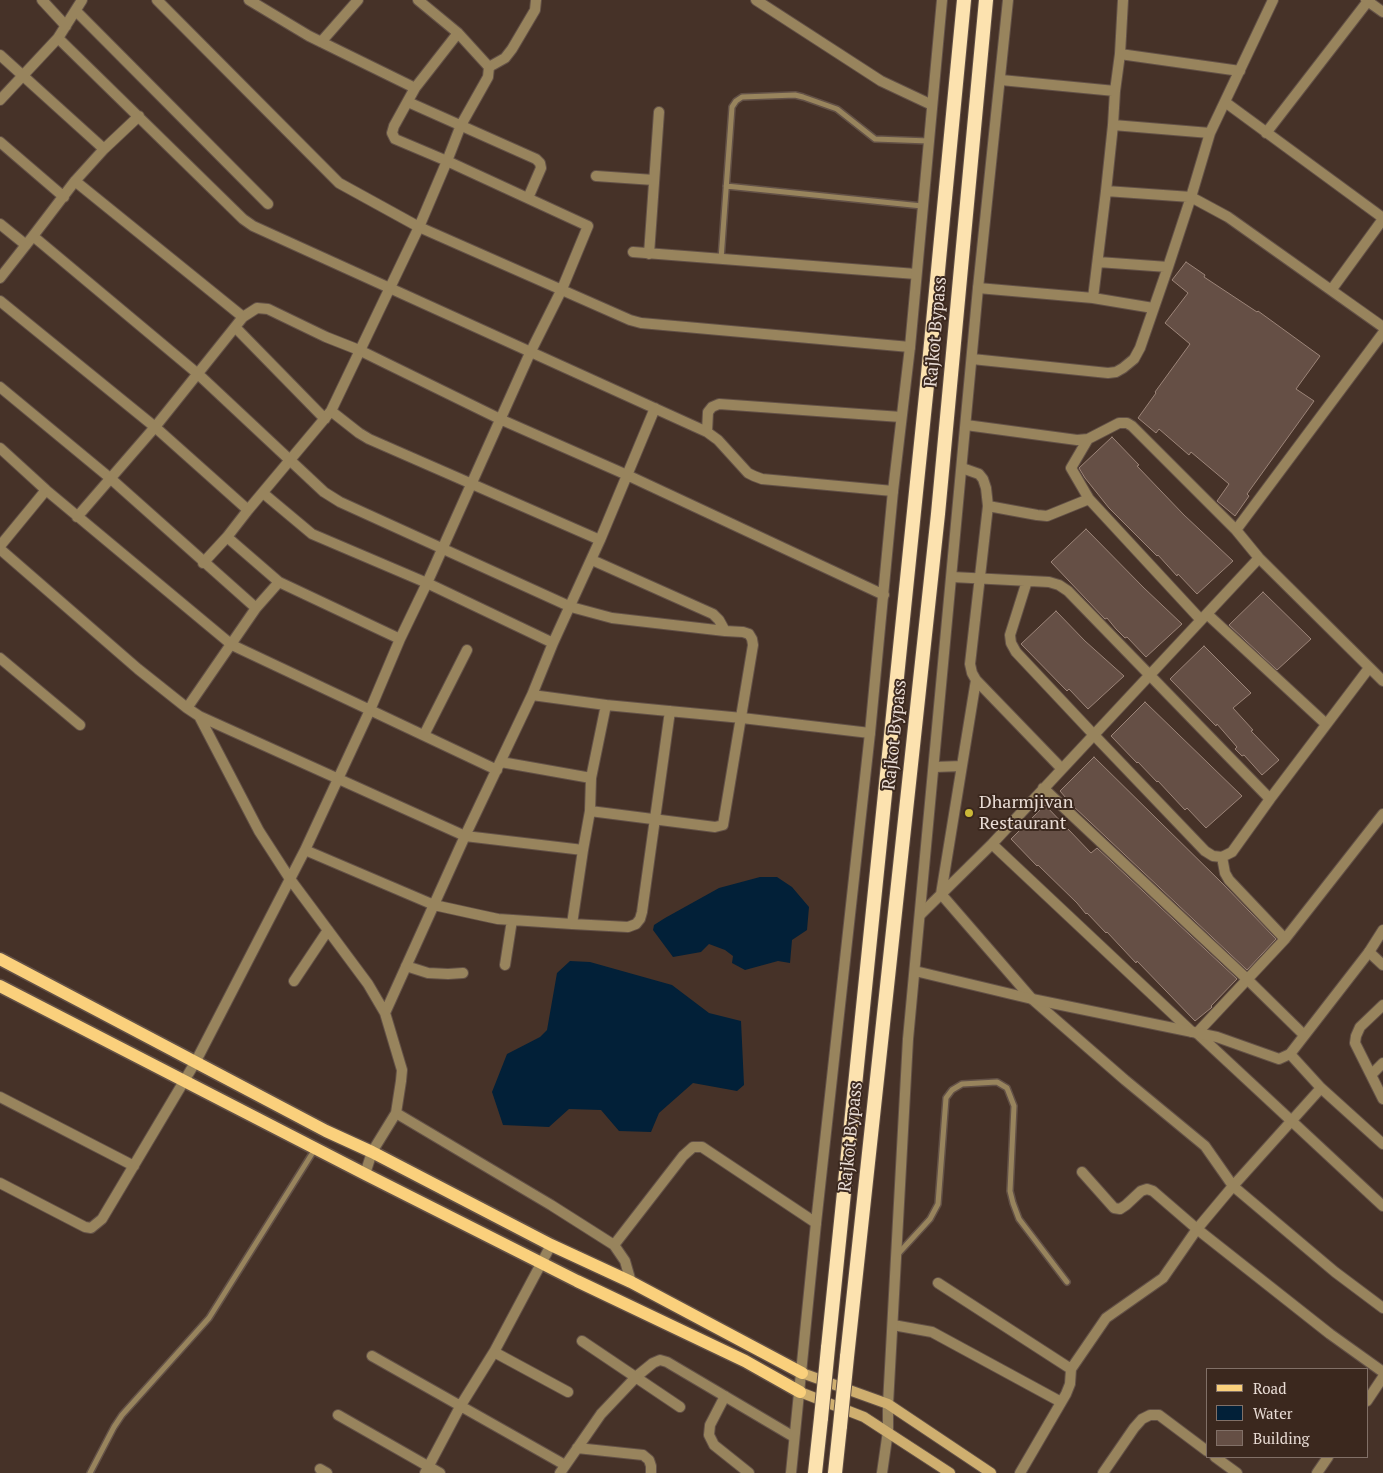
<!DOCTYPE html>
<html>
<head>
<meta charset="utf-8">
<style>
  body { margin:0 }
  #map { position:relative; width:1383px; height:1473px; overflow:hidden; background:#463228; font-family:"PT Serif",serif }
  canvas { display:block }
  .legend { position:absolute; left:1206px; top:1368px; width:162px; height:90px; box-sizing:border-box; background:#3b281e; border:1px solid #817067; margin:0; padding:6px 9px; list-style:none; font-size:15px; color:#e9dcd5 }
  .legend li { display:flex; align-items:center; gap:10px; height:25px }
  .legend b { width:25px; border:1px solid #817067 }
</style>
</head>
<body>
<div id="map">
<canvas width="1383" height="1473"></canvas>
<ul class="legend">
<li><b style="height:6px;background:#fad07c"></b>Road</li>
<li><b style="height:14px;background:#022038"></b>Water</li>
<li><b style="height:14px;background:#654f45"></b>Building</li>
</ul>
</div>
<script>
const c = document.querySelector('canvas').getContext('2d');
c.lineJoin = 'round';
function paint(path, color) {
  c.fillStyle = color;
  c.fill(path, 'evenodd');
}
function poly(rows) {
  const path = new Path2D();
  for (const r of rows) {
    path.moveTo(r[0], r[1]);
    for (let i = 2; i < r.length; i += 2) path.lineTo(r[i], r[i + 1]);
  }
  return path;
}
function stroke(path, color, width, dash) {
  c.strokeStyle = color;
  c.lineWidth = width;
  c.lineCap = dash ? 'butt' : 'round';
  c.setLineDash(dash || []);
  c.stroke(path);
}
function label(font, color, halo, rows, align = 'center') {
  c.font = font + ' "PT Serif",serif';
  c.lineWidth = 4;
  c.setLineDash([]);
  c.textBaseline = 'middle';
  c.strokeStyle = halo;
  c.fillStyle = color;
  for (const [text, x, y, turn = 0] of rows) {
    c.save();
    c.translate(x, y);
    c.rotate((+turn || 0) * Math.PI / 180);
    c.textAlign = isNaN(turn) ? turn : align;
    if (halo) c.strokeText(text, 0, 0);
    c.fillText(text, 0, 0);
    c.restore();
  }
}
paint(poly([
  [760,877,777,877,792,887,809,907,807,930,792,940,790,963,778,961,745,970,732,963,733,956,725,950,709,944,701,952,673,957,653,930,654,925,665,918,719,888],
  [570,961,590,962,672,985,709,1013,741,1021,744,1085,737,1091,693,1083,659,1113,651,1132,619,1131,601,1110,569,1109,549,1127,503,1125,492,1092,507,1054,540,1037,547,1030,557,973]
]), '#022038');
const building = poly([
  [1186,262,1205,275,1204,277,1257,312,1258,311,1320,356,1296,389,1314,401,1247,494,1249,496,1235,516,1217,501,1229,484,1191,452,1189,455,1159,429,1156,433,1138,418,1156,393,1155,392,1190,344,1165,323,1188,293,1172,280,1186,262],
  [1112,437,1139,465,1137,466,1184,515,1233,561,1197,594,1178,574,1177,576,1158,555,1157,556,1109,508,1085,478,1079,468,1112,437],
  [1086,529,1144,588,1182,624,1146,657,1127,637,1125,638,1116,629,1107,618,1105,619,1051,562,1086,529],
  [1263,592,1311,639,1277,670,1229,625,1263,592],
  [1056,611,1085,641,1124,676,1088,709,1069,689,1067,691,1021,644,1056,611],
  [1204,646,1251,693,1233,708,1253,730,1251,731,1279,760,1262,775,1244,755,1242,756,1235,749,1237,747,1217,724,1216,726,1170,679,1204,646],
  [1145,702,1242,796,1206,828,1187,808,1185,810,1158,781,1157,782,1138,762,1137,763,1111,736,1145,702],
  [1094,757,1223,884,1276,939,1247,970,1072,805,1060,791,1094,757],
  [1045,805,1091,853,1097,848,1237,979,1211,1006,1212,1007,1211,1008,1195,1021,1137,961,1136,963,1107,932,1106,933,1087,913,1086,914,1077,903,1038,865,1037,866,1011,839,1045,805]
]);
paint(building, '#654f45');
stroke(building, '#9c8579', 1);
const service = poly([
  [726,186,922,206],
  [721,259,732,107,736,101,742,97,795,95,803,97,837,109,875,139,929,141],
  [897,1255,930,1219,938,1204,946,1098,952,1090,962,1084,997,1082,1007,1088,1014,1106,1010,1191,1013,1203,1019,1219,1067,1282],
  [90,1473,114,1427,122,1415,209,1318,315,1149]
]);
const minor = poly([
  [42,0,66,26],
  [157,0,339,183,419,227,630,320,641,323,910,347],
  [249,0,309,36,415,88,394,126,392,133,395,139,447,161,461,125,488,77,489,67,458,33,418,0],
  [756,0,881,81,932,105],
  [1366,0,1383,12],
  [76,11,268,204],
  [58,38,243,219,253,226,707,432,718,440,748,473,754,476,762,479,893,491],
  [321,42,358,0],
  [1120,54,1240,71],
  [0,55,104,149],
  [489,67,505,58,512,49,535,10,536,0],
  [1001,80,1115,91],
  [415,88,458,33],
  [0,100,58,38,82,0],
  [408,102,536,159,540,163,541,168,528,198],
  [1225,102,1383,218],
  [139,116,104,149,75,181,33,236,198,374,324,492,340,502,571,607,612,618,725,631,719,620,713,614,592,560],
  [1113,125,1210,133],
  [1266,133,1368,1],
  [0,142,64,197],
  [596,176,654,180],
  [75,181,243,317],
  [1106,191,1113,125,1115,91,1120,54,1123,0],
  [0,224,26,245],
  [633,252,916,274],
  [649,254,659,112],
  [1098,262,1168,267],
  [0,278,33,236],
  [978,288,1093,298,1106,191,1191,197,1228,217,1383,327],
  [1332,289,1383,219],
  [1093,298,1153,308],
  [0,301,155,427,248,510],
  [235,327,325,419],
  [972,359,1108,373,1116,372,1123,368,1134,359,1140,348,1168,267,1191,197,1210,133,1273,0],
  [0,387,110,478,256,608],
  [331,411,359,433,369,439,600,540],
  [966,425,1077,440,1088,439,1119,423,1127,423,1132,426,1236,530,1259,558,1383,681],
  [707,432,708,412,712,407,719,404,901,417],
  [1088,439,1071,468,1089,499],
  [0,448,46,490,232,645,370,710,400,639,427,583,530,353,562,289,588,226,447,161,419,227,331,411,248,510,227,537,203,563],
  [962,468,979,474,983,479,986,488,988,506,970,664,972,673,976,680,1062,769],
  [263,493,312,534,427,583,553,643],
  [988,506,1037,515,1047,516,1089,499,1201,620],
  [77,517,155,427,243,317,257,308,268,309,326,337,359,350,502,420,627,475,884,595],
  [1236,530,1383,333],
  [227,537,279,582,400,639],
  [0,546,46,490],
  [0,549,138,669,187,708],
  [952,577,1049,582,1059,585,1068,591,1270,799],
  [1027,581,1010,635,1011,643,1016,652,1094,735,1205,851,1213,856,1222,857,1232,852,1270,799,1369,668],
  [279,582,256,608,187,708,199,716,259,831,290,879,368,984,385,1013,402,1070,401,1081,396,1113,372,1152,365,1174],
  [1207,614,1326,724],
  [0,658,80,725],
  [976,680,941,894,1032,999,1125,1080,1205,1146,1233,1186,1335,1272,1383,1308],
  [532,695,606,705,742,718,870,733],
  [199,716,465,836,583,850],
  [424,735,467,650],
  [501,762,591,778,606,705],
  [934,767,962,766],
  [1043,788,1247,979,1304,1035],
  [590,811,715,827,723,825,753,645,752,639,749,634,743,632,725,631],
  [1383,814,1285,939,1197,1033,1383,1206],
  [992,844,1192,1032],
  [305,850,370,710,497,770],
  [1222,857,1225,873,1229,880,1285,939],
  [920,915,992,844,1259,558],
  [572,924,583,850,590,811,591,778],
  [1369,952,1383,965],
  [505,965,512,920],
  [406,966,428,973,448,974,463,973],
  [294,981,328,930],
  [1383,1005,1360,1027,1356,1036,1355,1043,1383,1099],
  [385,1013,465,836,532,695,553,643,600,540,655,408],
  [1290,1054,1321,1088,1383,1144],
  [1371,1075,1383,1063],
  [0,1097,134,1166],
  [396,1113,551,1205,614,1245],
  [1082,1172,1114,1208,1120,1209,1126,1205,1141,1191,1147,1189,1153,1191,1197,1229,1330,1334,1383,1372],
  [0,1183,85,1227,91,1228,102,1219,196,1061,305,850,434,905,484,916,498,919,572,924,628,927,636,924,640,919,642,912,670,711],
  [631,1282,625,1261,614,1245,683,1156,693,1147,702,1147,816,1223],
  [938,1283,1071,1369,1106,1318,1163,1278,1197,1229,1233,1186,1321,1088],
  [893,1325,932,1332,1061,1402],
  [582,1341,680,1407],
  [494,1352,568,1392],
  [372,1356,565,1465],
  [725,1396,710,1425,709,1435,714,1445,749,1473],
  [1367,1401,1383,1377],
  [338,1415,440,1473],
  [577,1448,643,1455,649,1460,651,1466,651,1473],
  [1215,1457,1237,1473],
  [320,1469,327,1473],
  [425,1473,461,1405,494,1352,551,1245],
  [560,1473,601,1414,637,1376,653,1363,660,1360,667,1362,794,1437],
  [1020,1473,1066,1394,1070,1384,1071,1369],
  [1103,1473,1134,1428,1142,1419,1150,1415,1159,1415,1207,1451],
  [1317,1473,1328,1457]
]);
const tertiary = poly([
  [915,971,1032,999,1217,1037,1279,1059,1290,1054,1369,952,1383,930],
  [791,1473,816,1223,870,733,893,491,910,347,942,0],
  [882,1473,888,1431,888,1404,908,1039,978,288,1008,0]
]);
const secondary = poly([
  [802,1373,888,1404,991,1473],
  [800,1392,864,1417,950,1473]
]);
const primary = poly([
  [0,959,326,1131,372,1152,551,1245,631,1282,802,1373],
  [0,986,365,1174,577,1281,745,1361,800,1392]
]);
const trunk = poly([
  [828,1348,927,385,964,0],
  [847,1357,938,514,986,0],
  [815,1473,821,1418],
  [835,1473,840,1426]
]);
stroke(service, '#635147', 8);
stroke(minor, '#635147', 12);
stroke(tertiary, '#635147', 12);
stroke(secondary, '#635147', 12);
stroke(primary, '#635147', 15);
stroke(trunk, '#635147', 16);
stroke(service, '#98845d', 5);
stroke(minor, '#98845d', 10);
stroke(tertiary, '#98845d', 10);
stroke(secondary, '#cfaf6f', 10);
stroke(primary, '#fad07c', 12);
stroke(trunk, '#fce2af', 14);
const trunkBridge = poly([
  [821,1418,828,1348],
  [840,1426,847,1357]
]);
stroke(trunkBridge, '#635147', 16, []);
stroke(trunkBridge, '#fce2af', 14);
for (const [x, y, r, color] of [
  [969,813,5,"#ccb938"]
]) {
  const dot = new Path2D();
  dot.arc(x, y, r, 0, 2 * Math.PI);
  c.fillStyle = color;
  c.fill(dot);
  stroke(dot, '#3b281e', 2);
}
label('18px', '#e9dcd5', '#3b281e', [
  ["Rajkot Bypass",936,332,-85],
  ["Rajkot Bypass",895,735,-84],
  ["Rajkot Bypass",851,1137,-84]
]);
label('18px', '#e9dcd5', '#3b281e', [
  ["Dharmjivan",979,803],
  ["Restaurant",979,824]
], 'left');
</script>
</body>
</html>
